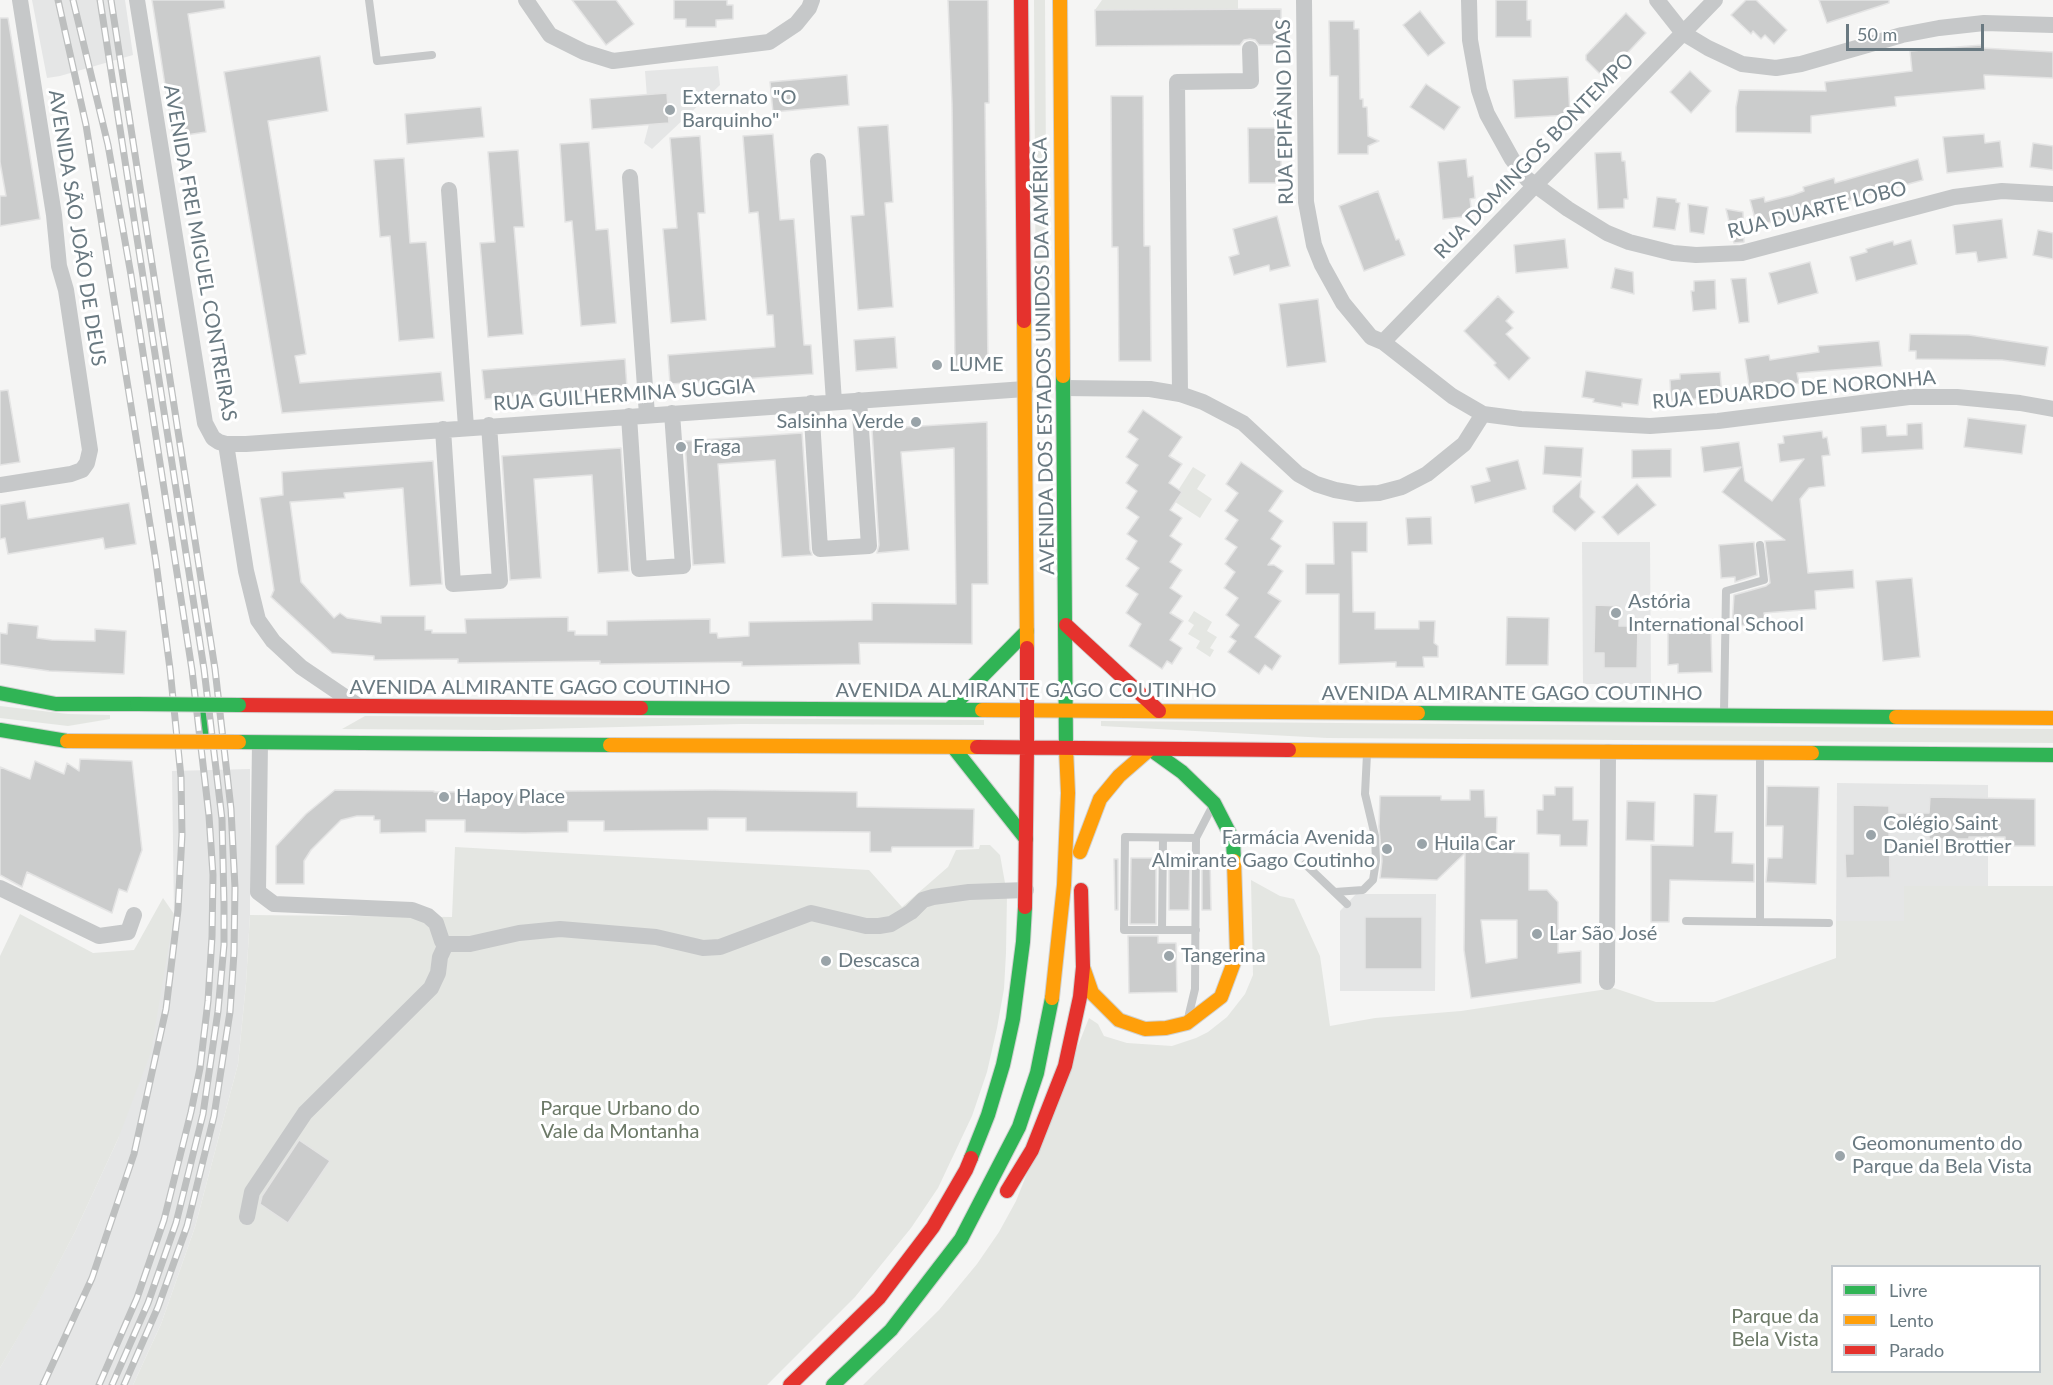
<!DOCTYPE html>
<meta charset="utf-8">
<style>
body{margin:0}
#map{position:relative;width:2053px;height:1385px;overflow:hidden;background:#f5f5f4;font-family:Lato,sans-serif}
canvas{display:block}
.legend{position:absolute;left:1831px;top:1265px;width:210px;height:108px;box-sizing:border-box;background:#fff;border:2px solid #c3c9cd;margin:0;padding:8px 10px;list-style:none;font-size:18px;color:#697981}
.legend li{display:flex;align-items:center;gap:12px;height:30px}
.legend b{width:30px;border:2px solid #c3c9cd}
.scale{position:absolute;left:1846px;top:24px;width:138px;height:27px;box-sizing:border-box;border:3px solid #697981;border-top:0;padding-left:8px;font-size:18px;line-height:21px;white-space:nowrap;color:#697981;-webkit-text-stroke:4px #fff;paint-order:stroke}
</style>
<div id="map">
<canvas width="2053" height="1385"></canvas>
<ul class="legend">
<li><b style="height:8px;background:#30b455"></b>Livre</li>
<li><b style="height:8px;background:#ff9f0a"></b>Lento</li>
<li><b style="height:8px;background:#e5322d"></b>Parado</li>
</ul>
<div class="scale">50 m</div>
</div>
<script>
const g = document.querySelector('canvas').getContext('2d');
g.lineJoin = 'round';
function paint(path, color) { g.fillStyle = color; g.fill(path, 'evenodd'); }
const poly = rows => new Path2D(rows.map(r => 'M' + r).join(''));
function stroke(path, color, width, dash) { g.strokeStyle = color; g.lineWidth = width; g.lineCap = dash ? 'butt' : 'round'; g.setLineDash(dash || []); g.stroke(path); }
function write(font, color, halo, rows, align = 'center') {
  g.font = font + ' Lato,sans-serif'; g.lineWidth = 6; g.setLineDash([]); g.textBaseline = 'middle'; g.strokeStyle = halo; g.fillStyle = color; for (const [text, x, y, turn = 0] of rows) {
    g.save(); g.translate(x, y); g.rotate((+turn || 0) * Math.PI / 180); g.textAlign = isNaN(turn) ? turn : align; if (halo) g.strokeText(text, 0, 0); g.fillText(text, 0, 0); g.restore();
  }
}
paint(poly([
 [32,0,125,0,133,55,60,76,47,78],
 [718,66,720,85,652,149,644,143,649,124,645,71],
 [1582,542,1650,542,1651,684,1583,684],
 [250,769,250,915,246,984,238,1064,195,1227,161,1324,133,1385,0,1385,0,1368,37,1304,75,1232,118,1139,174,914,172,771],
 [1837,783,1988,785,1988,886,1905,886,1904,921,1836,921],
 [1356,894,1436,894,1435,991,1340,991,1340,911]
]), '#e5e6e6');
paint(poly([
 [1034,0,1045,0,1047,342,1036,342],
 [1102,0,1238,0,1238,9,1095,10],
 [1193,467,1206,475,1197,489,1212,499,1200,518,1172,500],
 [1194,611,1212,622,1207,631,1217,637,1210,648,1214,650,1210,657,1196,648,1200,641,1188,634,1194,625,1188,621],
 [0,706,68,714,110,715,110,719,68,726,0,718],
 [365,716,984,720,984,725,741,724,498,730,342,729],
 [1101,721,2053,729,2053,743,1327,738,1101,726],
 [980,845,990,845,1000,855,1007,894,1006,953,1004,989,997,1028,987,1072,972,1116,938,1188,911,1228,855,1297,767,1385,133,1385,161,1324,195,1227,238,1064,246,984,250,915,452,917,455,847,869,870,902,907,948,867,956,850,979,849],
 [1251,880,1280,896,1294,899,1320,956,1330,1026,1375,1018,1461,1011,1614,988,1656,1002,1714,1002,1836,958,1836,921,1904,921,1904,886,2053,886,2053,1385,863,1385,939,1310,977,1264,999,1232,1016,1201,1089,1018,1098,1024,1104,1036,1127,1043,1172,1046,1196,1038,1208,1032,1227,1017,1245,994,1253,975],
 [1832,1266,2040,1266,2040,1372,1832,1372],
 [163,898,174,914,151,1052,118,1139,75,1232,37,1305,0,1368,0,956,20,914,93,953,134,950]
]), '#e4e6e2');
const building = poly([
 [152,0,224,0,225,8,188,14,206,132,173,137,152,0],
 [572,0,616,0,634,24,606,45,572,0],
 [674,0,727,0,727,5,733,5,733,19,716,20,716,27,686,27,686,19,674,19,674,0],
 [948,0,988,0,989,103,985,103,988,366,955,366,952,104,948,0],
 [1496,0,1527,0,1527,20,1531,20,1531,37,1496,37,1496,0],
 [1746,0,1756,0,1787,30,1774,44,1765,35,1761,39,1753,31,1751,34,1731,15,1746,0],
 [1819,0,1889,0,1889,3,1827,23,1819,0],
 [1281,9,1281,45,1259,45,1255,40,1250,39,1244,40,1240,45,1096,46,1095,10,1281,9],
 [1420,11,1445,43,1428,56,1403,25,1420,11],
 [1626,13,1646,33,1604,78,1586,60,1586,55,1626,13],
 [0,18,8,18,40,219,0,226,0,196,6,196,0,162,0,18],
 [1329,21,1354,21,1354,29,1359,29,1360,99,1363,99,1363,107,1367,107,1368,136,1379,141,1368,146,1368,154,1338,154,1338,76,1330,76,1329,21],
 [1981,45,1982,48,2053,52,2053,78,1984,75,1985,89,1895,97,1896,106,1811,116,1811,133,1736,132,1736,107,1739,90,1826,91,1825,82,1912,71,1910,51,1981,45],
 [320,56,328,111,268,121,306,354,295,356,300,383,441,372,444,401,282,413,224,72,320,56],
 [1690,71,1711,91,1691,113,1670,92,1690,71],
 [847,75,849,105,773,112,770,82,847,75],
 [1568,77,1570,115,1515,118,1513,80,1568,77],
 [1426,84,1460,107,1444,130,1410,107,1426,84],
 [667,93,669,123,592,129,590,99,667,93],
 [1111,96,1143,96,1144,246,1150,246,1151,361,1119,361,1118,247,1112,247,1111,96],
 [481,107,484,137,407,144,405,114,481,107],
 [888,125,893,202,885,203,893,307,858,310,851,216,864,215,858,127,888,125],
 [1248,128,1281,128,1281,183,1249,183,1248,128],
 [773,134,780,220,794,219,804,345,811,345,813,374,670,384,668,355,775,347,773,315,767,315,758,212,749,213,743,136,773,134],
 [1984,134,1985,143,2000,141,2003,167,1947,173,1943,137,1984,134],
 [700,136,705,213,698,213,706,320,671,323,663,229,677,228,670,138,700,136],
 [589,142,596,230,608,229,616,323,581,326,572,221,565,222,560,144,589,142],
 [2033,143,2053,146,2053,170,2030,167,2033,143],
 [518,150,524,227,514,227,523,334,488,337,480,243,495,242,488,152,518,150],
 [1621,152,1622,161,1625,161,1628,199,1624,199,1624,208,1598,209,1595,153,1621,152],
 [404,158,410,243,426,242,434,338,399,341,390,236,380,237,374,160,404,158],
 [1466,159,1468,177,1473,176,1475,198,1470,199,1472,216,1443,219,1438,162,1466,159],
 [1918,159,1923,180,1757,226,1750,200,1764,197,1765,202,1793,195,1804,191,1803,187,1834,178,1835,183,1918,159],
 [1378,191,1396,240,1399,239,1405,255,1364,271,1339,206,1378,191],
 [1657,197,1676,199,1676,202,1680,203,1675,230,1653,227,1657,197],
 [1688,204,1708,207,1704,234,1690,232,1688,204],
 [1726,209,1743,212,1744,242,1734,243,1726,209],
 [1277,216,1290,266,1270,271,1269,265,1234,275,1229,257,1239,254,1233,229,1277,216],
 [2002,219,2007,258,1978,262,1976,252,1956,254,1953,225,2002,219],
 [2038,230,2053,233,2053,259,2033,255,2038,230],
 [1565,239,1568,268,1516,273,1514,245,1565,239],
 [1911,240,1917,264,1856,281,1850,257,1867,252,1866,249,1879,245,1893,241,1894,245,1911,240],
 [1810,262,1818,293,1778,304,1769,273,1810,262],
 [1615,268,1633,272,1634,294,1611,288,1615,268],
 [1746,278,1749,322,1739,323,1731,279,1746,278],
 [1715,280,1716,309,1693,311,1691,291,1694,291,1694,281,1715,280],
 [1498,296,1514,312,1506,321,1513,328,1506,334,1530,358,1509,380,1494,365,1496,363,1464,331,1498,296],
 [1318,299,1326,362,1287,367,1279,304,1318,299],
 [1910,334,1969,335,2048,347,2045,366,2002,360,1916,359,1916,351,1909,351,1910,334],
 [895,337,897,368,856,371,854,340,895,337],
 [1879,341,1882,366,1797,373,1799,383,1750,392,1745,359,1769,355,1770,360,1819,352,1818,346,1879,341],
 [625,359,627,388,485,399,482,370,625,359],
 [1586,371,1642,379,1638,405,1622,403,1622,407,1593,402,1594,399,1582,397,1586,371],
 [1720,372,1722,397,1671,401,1670,380,1680,379,1680,374,1720,372],
 [8,390,20,462,0,465,0,391,8,390],
 [1143,410,1182,437,1169,456,1182,464,1169,483,1182,492,1170,510,1182,518,1170,536,1182,544,1170,562,1182,570,1170,588,1182,596,1170,613,1183,621,1170,640,1182,648,1172,664,1167,661,1162,669,1129,646,1141,624,1126,613,1138,594,1126,586,1139,568,1126,559,1137,541,1127,534,1139,517,1126,508,1137,491,1126,483,1138,465,1126,457,1138,439,1128,432,1143,410],
 [1968,418,2026,425,2022,454,1964,447,1968,418],
 [987,422,988,584,972,584,972,644,859,643,860,664,742,666,742,662,600,664,600,661,458,663,458,659,374,660,374,656,332,653,271,597,274,590,260,498,283,495,282,472,433,461,442,584,410,586,403,488,344,493,345,498,290,502,301,582,334,618,340,613,347,618,381,623,381,616,425,616,425,630,432,630,432,633,466,633,465,619,568,617,568,631,575,631,575,635,607,635,607,621,710,619,710,633,717,633,718,638,749,636,749,622,872,620,872,603,956,604,954,448,901,452,909,550,877,553,879,545,872,429,987,422],
 [1922,423,1923,449,1862,453,1861,427,1886,425,1887,436,1907,435,1907,424,1922,423],
 [1822,431,1823,438,1827,437,1830,455,1822,456,1825,486,1809,488,1800,499,1808,573,1853,570,1854,588,1815,591,1816,609,1764,613,1766,622,1732,627,1734,595,1766,586,1770,583,1765,541,1785,540,1722,492,1741,467,1704,472,1701,447,1739,442,1745,481,1772,501,1804,459,1780,462,1778,444,1784,443,1783,436,1822,431],
 [802,433,810,550,812,555,782,557,775,460,718,464,725,563,693,565,685,441,802,433],
 [1545,446,1583,448,1581,477,1543,474,1545,446],
 [621,448,629,571,598,573,592,475,534,479,541,578,510,580,502,456,621,448],
 [1671,449,1671,477,1632,478,1632,450,1671,449],
 [1518,460,1526,489,1475,503,1471,486,1490,481,1486,468,1518,460],
 [1241,462,1283,491,1269,511,1283,521,1271,539,1281,546,1268,565,1274,565,1283,571,1268,593,1281,601,1255,637,1281,656,1272,670,1265,665,1259,674,1228,652,1236,641,1230,637,1239,625,1226,615,1238,598,1224,588,1235,572,1225,564,1237,547,1225,539,1238,520,1225,511,1238,493,1226,484,1241,462],
 [1581,481,1580,497,1595,512,1575,531,1553,512,1553,506,1581,481],
 [1637,484,1656,505,1618,535,1602,517,1637,484],
 [25,501,28,519,129,503,136,544,105,549,103,538,8,554,5,538,0,539,0,505,25,501],
 [1431,517,1432,544,1408,545,1406,518,1431,517],
 [1333,522,1367,522,1367,552,1352,552,1353,612,1375,612,1375,629,1419,629,1419,621,1435,621,1434,643,1438,646,1438,657,1423,657,1424,667,1396,667,1396,662,1339,664,1339,594,1306,594,1306,564,1334,564,1333,522],
 [1754,542,1757,575,1735,582,1735,577,1721,578,1719,545,1754,542],
 [1912,578,1920,657,1883,661,1876,581,1912,578],
 [1595,605,1620,606,1619,626,1638,626,1637,668,1604,668,1604,653,1594,653,1595,605],
 [1507,617,1549,618,1548,665,1506,665,1507,617],
 [8,623,38,626,37,638,52,640,95,641,95,629,126,631,124,674,49,671,0,664,0,633,7,634,8,623],
 [1711,632,1712,672,1678,673,1678,664,1668,665,1668,633,1711,632],
 [80,759,132,761,142,850,127,892,119,889,112,913,27,872,22,887,0,875,0,767,30,779,35,761,64,774,67,763,79,771,80,759],
 [1767,786,1819,787,1816,884,1766,882,1768,858,1782,858,1783,826,1766,826,1767,786],
 [1555,787,1573,787,1573,820,1588,820,1587,846,1560,846,1560,835,1537,834,1537,810,1543,810,1543,795,1555,795,1555,787],
 [335,790,434,791,434,792,715,790,857,792,857,807,974,809,973,847,892,847,891,852,870,852,870,832,746,831,746,818,708,818,708,830,604,831,604,821,568,821,568,832,524,833,465,832,465,820,426,820,426,832,380,833,380,820,374,820,374,816,357,816,341,820,311,850,304,861,304,884,276,884,276,846,306,814,335,790],
 [1470,790,1484,790,1485,817,1497,817,1496,852,1529,853,1529,890,1547,890,1558,902,1558,953,1581,951,1581,983,1471,998,1464,950,1465,853,1437,880,1380,878,1382,861,1379,827,1380,796,1441,796,1441,800,1470,800,1470,790],
 [1481,920,1517,920,1517,958,1486,963,1481,920],
 [1694,794,1717,795,1715,832,1733,832,1732,863,1754,864,1754,882,1670,880,1669,922,1651,922,1651,845,1693,846,1694,794],
 [1930,797,2035,799,2035,846,2005,846,2005,837,1969,837,1969,839,1929,839,1929,829,1889,829,1890,877,1846,878,1845,854,1853,854,1853,805,1889,806,1889,813,1929,813,1930,797],
 [1627,801,1655,802,1654,841,1626,840,1627,801],
 [1210,857,1211,910,1202,910,1202,858,1210,857],
 [1131,858,1156,858,1156,924,1130,924,1131,858],
 [1169,858,1190,858,1189,910,1169,910,1169,858],
 [1114,859,1118,859,1118,910,1115,910,1114,859],
 [1365,917,1422,917,1422,969,1365,969,1365,917],
 [1128,936,1158,936,1158,943,1176,943,1177,992,1129,993,1128,936],
 [299,1140,330,1161,288,1223,260,1204,262,1196,299,1140]
]);
paint(building, '#cbcccc');
stroke(building, '#e4e4e4', 1.5);
const fast = poly([
 [1063,376,1066,748],
 [0,693,56,704,137,704],
 [204,705,207,742],
 [641,708,982,710],
 [949,710,1027,631],
 [1418,713,1896,717],
 [0,730,67,741],
 [239,742,610,745],
 [953,747,1026,839],
 [1150,749,1182,772,1214,803,1233,840,1234,861],
 [1812,753,2053,755],
 [971,1158,988,1115,1003,1065,1013,1019,1023,942,1025,907],
 [833,1385,891,1330,961,1239,1019,1127,1037,1073,1052,998]
]);
const slow = poly([
 [1060,0,1063,376],
 [1024,321,1027,648],
 [982,710,1418,713],
 [1896,717,2053,718],
 [610,745,977,747],
 [1289,750,1812,753],
 [1080,852,1100,799,1119,776,1150,749],
 [1083,967,1092,993,1119,1020,1145,1029,1166,1028,1187,1023,1221,997,1237,954,1234,861],
 [1052,998,1064,885,1068,793,1066,748]
]);
const jam = poly([
 [1021,0,1024,321],
 [1066,625,1159,711],
 [1027,648,1027,748],
 [239,705,641,708],
 [977,747,1289,750],
 [1025,907,1027,748],
 [1007,1191,1032,1150,1065,1066,1080,997,1083,967,1081,890],
 [790,1385,879,1298,933,1227,966,1170,971,1158]
]);
stroke(fast, '#d0d1d1', 16);
stroke(slow, '#d0d1d1', 16);
stroke(jam, '#d0d1d1', 16);
stroke(poly([
 [369,0,377,61,432,55],
 [1724,712,1726,591,1764,580,1760,545],
 [1760,756,1760,922,1829,923],
 [1163,838,1162,930,1196,930],
 [1305,864,1347,904],
 [1335,892,1363,890,1373,880,1376,861,1375,836,1365,794,1367,754],
 [1686,921,1760,922],
 [1162,930,1124,930,1125,837,1196,838],
 [1189,1014,1195,989,1196,838,1211,809]
]), '#c6c8c9', 8);
stroke(poly([
 [137,0,205,423,213,438,219,442,226,444,246,444,1025,389],
 [526,0,550,35,584,52,613,61,769,42,796,24,809,8,812,0],
 [1304,0,1306,202,1314,245,1322,265,1343,303,1371,337,1383,342,1452,396,1483,414,1521,419,1650,426,1718,421,1909,397,1957,397,2020,403,2053,409],
 [1469,0,1470,40,1479,90,1487,114,1512,159,1527,179,1568,209,1607,233,1629,242,1673,253,1696,255,1742,253,1954,197,2002,191,2053,194],
 [1657,0,1683,33,1708,48,1742,64,1776,68,1801,64,1902,35,1939,28,1984,23,2053,25],
 [818,161,834,402],
 [630,177,647,415],
 [449,190,466,427],
 [1383,342,1715,0],
 [1063,388,1150,389,1180,394,1203,402,1243,423,1298,474,1316,484,1335,490,1358,494,1379,493,1402,487,1427,474,1464,444,1483,414],
 [1180,394,1177,82,1251,81,1250,49],
 [811,403,820,549,869,546,859,400],
 [629,416,639,569,683,566,672,413],
 [443,429,453,584,500,581,489,425],
 [226,444,246,571,258,620,273,641,301,667,357,705],
 [0,485,71,474,82,470,87,463,90,450,66,290,59,266,54,215,20,0],
 [260,743,258,892,274,904,412,910,428,916,436,923,442,941,446,944],
 [0,888,99,936,128,932,134,915],
 [446,944,470,944,519,933,560,929,656,937,703,948,720,947,811,913,866,926,879,926,891,924,911,912,923,900,933,897,969,892,1026,890],
 [1607,982,1608,752],
 [247,1217,252,1192,305,1113,431,988,438,973,440,957,446,944]
]), '#c6c8c9', 16);
stroke(fast, '#30b455', 14);
stroke(slow, '#ff9f0a', 14);
stroke(jam, '#e5322d', 14);
const rail = poly([
 [73,0,108,145,131,275,192,670,209,816,213,875,212,937,208,1001,200,1068,191,1112,164,1220,137,1298,99,1385],
 [100,0,204,669,222,819,224,904,224,945,218,1011,203,1114,176,1223,148,1303,112,1385],
 [111,0,215,669,231,809,235,888,234,953,230,1012,214,1116,187,1226,158,1307,124,1385],
 [43,1385,92,1278,134,1154,166,1009,178,910,182,835,181,777,170,669,156,562,86,125,58,0]
]);
stroke(rail, '#bdbfbf', 7);
stroke(rail, '#fff', 4.5, [14]);
const fastBridge = poly([
 [137,704,239,705]
]);
const slowBridge = poly([
 [67,741,239,742]
]);
stroke(fastBridge, '#d0d1d1', 16, []);
stroke(slowBridge, '#d0d1d1', 16, []);
stroke(fastBridge, '#30b455', 14);
stroke(slowBridge, '#ff9f0a', 14);
for (const [x, y, r, color] of [
 [670,110,6,"#9aa4a9"],
 [937,365,6,"#9aa4a9"],
 [916,422,6,"#9aa4a9"],
 [681,447,6,"#9aa4a9"],
 [1616,613,6,"#9aa4a9"],
 [444,797,6,"#9aa4a9"],
 [1871,835,6,"#9aa4a9"],
 [1422,844,6,"#9aa4a9"],
 [1387,849,6,"#9aa4a9"],
 [1537,934,6,"#9aa4a9"],
 [1169,956,6,"#9aa4a9"],
 [826,961,6,"#9aa4a9"],
 [1840,1156,6,"#9aa4a9"]
]) { const dot = new Path2D(); dot.arc(x, y, r, 0, 2 * Math.PI); g.fillStyle = color; g.fill(dot); stroke(dot, '#fff', 2); }
write('20px', '#697981', '#fff', [
 ["Externato \"O",682,98],
 ["Barquinho\"",682,121],
 ["LUME",949,365],
 ["Salsinha Verde",904,422,"right"],
 ["Fraga",693,447],
 ["Astória",1628,602],
 ["International School",1628,625],
 ["Hapoy Place",456,797],
 ["Colégio Saint",1883,824],
 ["Daniel Brottier",1883,847],
 ["Farmácia Avenida",1375,838,"right"],
 ["Almirante Gago Coutinho",1375,861,"right"],
 ["Huila Car",1434,844],
 ["Lar São José",1549,934],
 ["Tangerina",1181,956],
 ["Descasca",838,961],
 ["Geomonumento do",1852,1144],
 ["Parque da Bela Vista",1852,1167]
], 'left');
write('20px', '#697981', '#fff', [
 ["RUA EPIFÂNIO DIAS",1285,112,-91],
 ["RUA DOMINGOS BONTEMPO",1534,156,-46],
 ["RUA DUARTE LOBO",1817,210,-14],
 ["AVENIDA SÃO JOÃO DE DEUS",77,228,81],
 ["AVENIDA FREI MIGUEL CONTREIRAS",200,253,80],
 ["AVENIDA DOS ESTADOS UNIDOS DA AMÉRICA",1044,356,-91],
 ["RUA EDUARDO DE NORONHA",1794,390,-5],
 ["RUA GUILHERMINA SUGGIA",624,395,-4],
 ["AVENIDA ALMIRANTE GAGO COUTINHO",540,688],
 ["AVENIDA ALMIRANTE GAGO COUTINHO",1026,691],
 ["AVENIDA ALMIRANTE GAGO COUTINHO",1512,694]
]);
write('20px', '#6c7967', '#fff', [
 ["Parque Urbano do",620,1109],
 ["Vale da Montanha",620,1132],
 ["Parque da",1775,1317],
 ["Bela Vista",1775,1340]
]);
</script>
